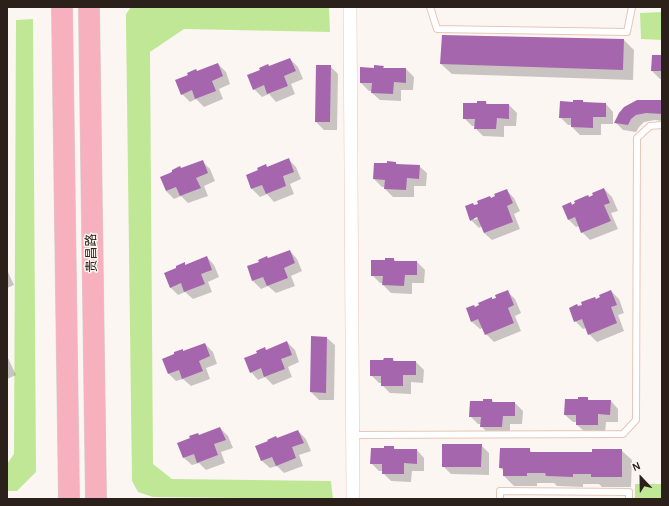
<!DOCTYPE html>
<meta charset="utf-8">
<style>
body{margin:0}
#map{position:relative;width:669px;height:506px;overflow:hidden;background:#fcf6f3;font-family:Karla,sans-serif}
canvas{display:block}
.frame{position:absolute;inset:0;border:8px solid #2c201a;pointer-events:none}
.north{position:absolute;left:621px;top:458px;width:40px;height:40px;-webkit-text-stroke:3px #fcf6f3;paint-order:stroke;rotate:338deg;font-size:11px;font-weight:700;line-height:16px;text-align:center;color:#2c201a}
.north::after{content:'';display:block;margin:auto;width:14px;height:18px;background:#2c201a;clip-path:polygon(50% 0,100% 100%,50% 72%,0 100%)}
</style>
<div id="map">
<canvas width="669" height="506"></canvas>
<div class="frame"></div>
<div class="north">N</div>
</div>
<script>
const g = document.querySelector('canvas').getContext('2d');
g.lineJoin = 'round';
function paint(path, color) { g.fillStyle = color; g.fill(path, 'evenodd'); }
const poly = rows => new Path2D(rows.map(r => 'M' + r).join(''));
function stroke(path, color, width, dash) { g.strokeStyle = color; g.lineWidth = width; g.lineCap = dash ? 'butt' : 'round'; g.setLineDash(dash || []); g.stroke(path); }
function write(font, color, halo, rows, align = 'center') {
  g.font = font + ' Karla,"Noto Sans SC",sans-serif'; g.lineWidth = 3; g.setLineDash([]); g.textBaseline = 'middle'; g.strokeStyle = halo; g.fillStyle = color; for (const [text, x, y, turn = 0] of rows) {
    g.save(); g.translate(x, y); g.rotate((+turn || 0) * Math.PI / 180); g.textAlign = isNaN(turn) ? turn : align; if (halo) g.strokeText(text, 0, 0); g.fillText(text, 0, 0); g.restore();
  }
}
paint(poly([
 [131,7,329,7,330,32,184,29,150,52,153,464,172,479,331,481,333,499,153,497,138,492,132,481,126,24,126,14],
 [662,12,662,40,641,39,640,13],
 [33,19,36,472,17,491,7,491,7,464,14,454,16,20],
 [635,484,662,484,662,499,635,499]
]), '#c0e796');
paint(poly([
 [624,40,634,50,633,80,452,74,441,64],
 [662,56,662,79,660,79,652,71],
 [290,59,298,67,303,79,291,84,295,94,276,102,269,94,262,97,254,89,269,67],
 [218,64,226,72,230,84,219,89,223,99,204,107,196,99,190,102,182,94,197,72],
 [330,66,338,74,337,130,324,130,316,122],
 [383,67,385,69,406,69,414,77,413,90,401,90,401,101,380,100,372,93,372,91,369,91,361,83,375,69],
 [583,101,585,103,606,104,613,112,613,124,601,124,601,135,580,135,572,127,572,125,568,125,560,117],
 [662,101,662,121,655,120,644,122,639,127,636,132,623,130,615,122],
 [486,102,488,105,509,105,517,113,516,126,504,126,504,137,483,136,475,128,475,126,472,126,464,118,478,104],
 [288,159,296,167,301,179,290,184,294,194,274,202,267,194,260,197,252,189,247,175,259,170,266,166,268,167],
 [202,161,210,169,215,181,204,186,208,196,188,203,181,196,174,199,166,191,173,172],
 [396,163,398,165,419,166,427,173,426,186,414,186,414,197,393,197,385,189,385,187,382,187,374,179],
 [604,189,612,197,618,211,611,213,618,229,590,240,582,232,580,226,576,227,568,219,571,204,572,205,590,198],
 [506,190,514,198,520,211,514,214,520,229,492,240,484,233,482,226,479,228,471,220,475,206,490,197,492,199],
 [482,215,482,216,474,220,474,218],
 [290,251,297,259,302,271,291,276,295,286,276,293,268,286,261,289,253,281,248,267],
 [207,257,214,265,219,277,208,282,212,292,193,299,185,292,178,295,170,287,178,268,184,264,186,265],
 [394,259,396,262,417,262,425,270,424,283,412,283,412,294,391,293,383,285,383,283,380,283,372,275],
 [7,270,14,285,7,288],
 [611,291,619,299,624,313,618,315,624,331,597,342,589,334,586,328,583,329,575,321,579,307,596,300],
 [508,292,515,299,521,313,515,316,521,331,494,342,486,334,483,328,480,329,472,322,474,306,476,308,493,300],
 [327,338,335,345,334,400,319,400,311,392],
 [287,342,295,350,299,362,288,367,292,377,273,385,265,377,258,380,251,372,258,354],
 [205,344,213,352,217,364,206,368,210,379,191,386,183,379,176,381,169,374,182,350,184,352],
 [7,356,16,375,7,379],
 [393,359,395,362,416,362,424,370,423,383,411,382,411,394,390,393,382,385,382,383,379,383,371,375,384,361],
 [587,398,590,401,611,401,618,409,618,422,606,422,605,433,585,432,577,425,577,422,573,422,565,415],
 [484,400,492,400,494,403,515,403,523,411,522,424,510,424,510,435,489,434,481,426,481,424,478,424,470,416],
 [220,428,228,436,233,448,221,452,225,463,206,470,199,463,192,465,184,458,200,436],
 [298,431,306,439,311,451,299,455,303,466,284,473,277,466,270,468,262,461,257,447],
 [481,445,489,453,489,475,451,474,443,466],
 [393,447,396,450,417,450,424,458,424,471,412,471,411,482,391,481,383,473,383,471,379,471,371,463],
 [529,449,532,453,593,453,621,450,632,460,631,487,602,487,599,484,583,484,583,487,557,486,554,483,537,483,537,486,514,486,504,476,504,471,500,468]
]), '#0003');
paint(poly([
 [442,35,624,39,623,70,440,64],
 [652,55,662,55,662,71,651,71],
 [290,58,296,71,284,76,288,86,267,94,264,85,253,90,247,75,260,70,259,68,268,64,269,66],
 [218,63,223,76,212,81,216,91,195,99,192,90,181,95,175,80,188,75,187,73,196,69,197,71],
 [316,65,331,65,330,122,315,122],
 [374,65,384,66,383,68,406,68,406,83,394,82,393,94,371,93,372,83,360,83,360,67,374,68],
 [573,100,583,100,583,102,606,103,606,117,593,117,593,128,571,127,571,118,559,118,560,101,573,102],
 [637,100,662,100,662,114,646,113,636,115,631,119,628,125,614,123,619,113,624,107],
 [477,101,486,101,486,104,509,104,509,119,497,118,496,129,474,129,475,119,463,119,463,103,477,103],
 [289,158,294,172,283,176,286,186,266,194,262,185,251,189,246,175,258,170,257,168,266,164,267,167],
 [203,160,208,173,196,178,201,188,180,196,176,187,166,191,160,177,172,172,172,170,180,166,181,168],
 [387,161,396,162,396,164,420,165,419,179,407,178,406,190,384,189,385,180,373,179,374,163,387,163],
 [604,188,610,203,604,205,611,221,581,233,575,217,568,220,562,206,571,202,572,205,575,203,574,201,588,195,589,197,593,195,592,193],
 [507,189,513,203,507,206,513,222,484,233,477,217,470,221,465,206,473,203,474,205,478,204,477,201,490,196,491,198,495,196,494,194],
 [290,250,295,263,284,268,288,278,267,286,263,277,252,281,247,266,259,262,258,260,267,256,268,258],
 [207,256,212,270,201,274,205,284,184,292,181,283,170,288,164,273,176,268,176,266,185,262,185,265],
 [385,258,394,258,394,261,417,261,417,275,405,275,404,286,382,285,383,276,371,276,371,260,385,260],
 [508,290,514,305,508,308,514,323,485,335,478,319,471,322,466,308,474,305,475,307,479,305,478,303,492,297,492,299,496,298,495,295],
 [611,290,617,305,611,307,617,323,588,335,582,319,574,322,569,308,577,304,578,306,582,305,581,302,595,297,596,299,600,297,599,295],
 [311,336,327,337,326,393,310,392],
 [287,341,292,355,281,359,285,369,264,377,261,368,250,373,244,358,257,353,256,351,265,347,266,350],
 [205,343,210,356,199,361,203,371,182,379,179,370,168,374,162,359,174,354,174,352,183,349,183,351],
 [384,358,393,358,393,361,416,361,416,375,403,375,403,386,381,386,381,376,370,376,370,360,383,360],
 [578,397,588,397,588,400,611,400,610,415,598,414,598,425,576,425,576,415,564,415,565,399,578,399],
 [483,399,492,399,492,402,515,402,515,416,503,416,502,427,480,427,481,417,469,417,470,401,483,401],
 [220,427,226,440,214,444,218,455,197,463,194,454,183,458,177,443,190,438,189,436,198,433,199,435],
 [298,430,304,443,292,447,296,458,276,466,272,457,261,461,255,446,268,441,267,440,276,436,277,438],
 [442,444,482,444,481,467,442,467],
 [384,446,394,446,394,449,417,449,417,464,404,463,404,474,382,474,382,464,370,464,371,448,384,448],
 [500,448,530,448,530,452,592,452,592,449,622,449,622,477,591,477,591,474,573,474,573,477,546,476,545,473,527,473,527,476,503,476,503,468,499,468]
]), '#a666ad');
const service = poly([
 [430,7,437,29,627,32,632,7],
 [353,435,623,434,636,420,637,138,650,126,662,125],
 [500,499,500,491,629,492,629,499]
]);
const minor = poly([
 [350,7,353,499]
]);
const primary = poly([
 [62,7,69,499],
 [89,7,96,499]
]);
stroke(service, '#e6c6b7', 8);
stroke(minor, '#e6c6b7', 14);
stroke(primary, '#d5d2d1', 22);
stroke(service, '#fff', 6);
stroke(minor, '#fff', 13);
stroke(primary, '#f7b0be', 21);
write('13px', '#2c201a', '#fcf6f3', [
 ["贵昌路",92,253,-91]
]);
</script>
